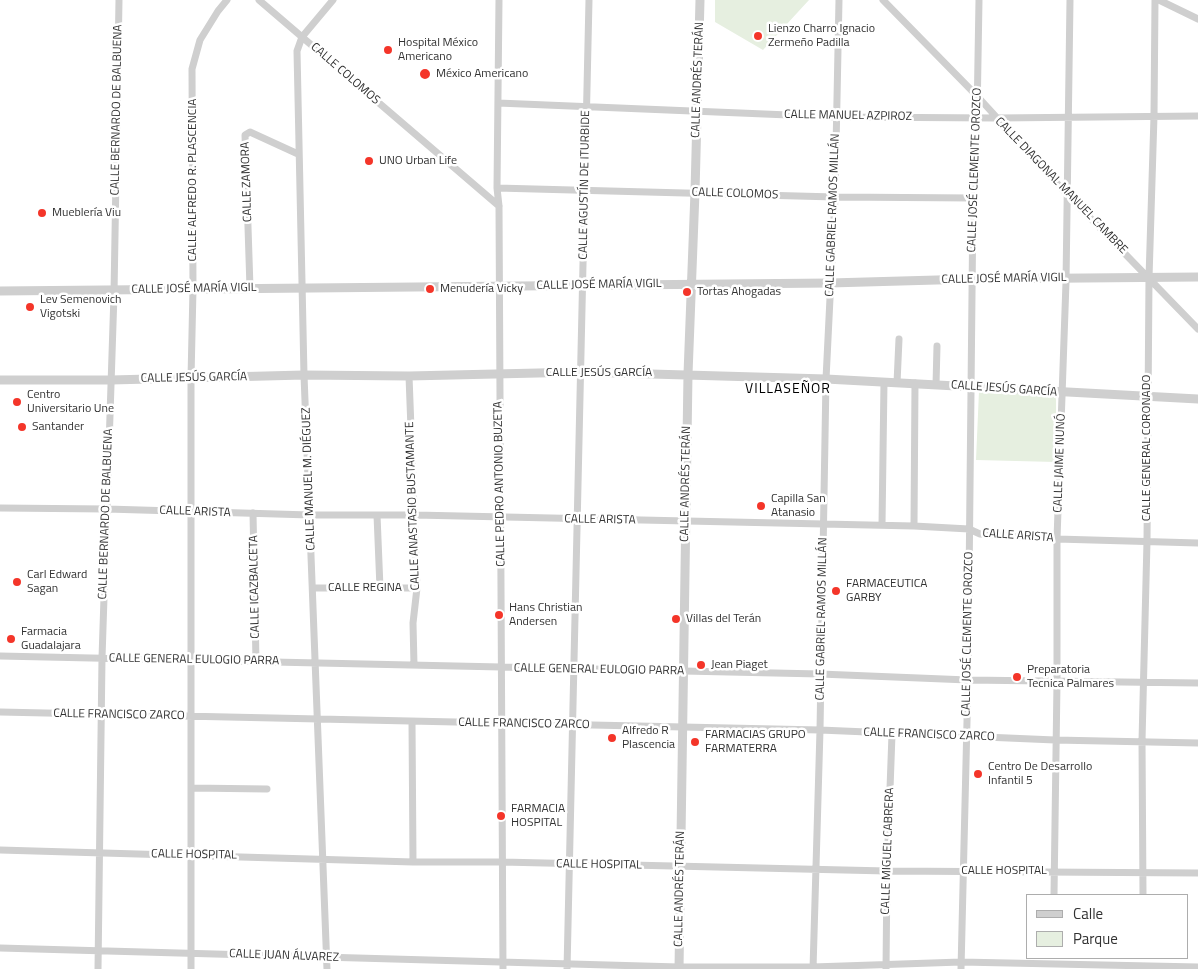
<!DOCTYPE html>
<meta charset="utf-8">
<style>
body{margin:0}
#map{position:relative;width:1198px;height:969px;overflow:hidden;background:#fff;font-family:"Titillium Web",sans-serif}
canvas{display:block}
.legend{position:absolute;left:1026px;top:894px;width:162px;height:65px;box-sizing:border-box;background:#fff;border:1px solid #adadad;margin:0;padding:6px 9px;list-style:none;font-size:15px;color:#323232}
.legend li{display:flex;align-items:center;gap:10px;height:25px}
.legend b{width:25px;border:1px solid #adadad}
</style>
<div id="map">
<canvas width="1198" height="969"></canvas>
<ul class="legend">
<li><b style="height:6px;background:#cfcfcf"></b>Calle</li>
<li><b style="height:14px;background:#e6efe0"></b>Parque</li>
</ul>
</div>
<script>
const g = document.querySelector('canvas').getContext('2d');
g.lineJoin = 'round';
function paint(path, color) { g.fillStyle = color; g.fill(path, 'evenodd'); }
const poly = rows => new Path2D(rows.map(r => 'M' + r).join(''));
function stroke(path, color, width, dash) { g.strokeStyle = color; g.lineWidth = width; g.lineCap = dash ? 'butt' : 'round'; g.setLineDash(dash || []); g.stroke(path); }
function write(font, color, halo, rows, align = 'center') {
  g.font = font + ' "Titillium Web",sans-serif'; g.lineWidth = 5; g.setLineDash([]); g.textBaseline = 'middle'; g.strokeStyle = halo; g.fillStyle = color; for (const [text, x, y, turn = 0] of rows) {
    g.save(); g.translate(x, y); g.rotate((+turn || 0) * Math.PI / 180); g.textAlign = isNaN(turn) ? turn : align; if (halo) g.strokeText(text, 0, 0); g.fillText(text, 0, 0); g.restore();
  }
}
paint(poly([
 [715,0,809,0,763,50,715,22],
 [979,391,1056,397,1056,462,976,460]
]), '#e6efe0');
stroke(poly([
 [259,0,499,206],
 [499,0,497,188,499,206,503,969],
 [883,0,978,97,1066,193,1198,329],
 [1159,0,1198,19],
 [498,103,837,117,997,118,1198,116],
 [497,188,835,197,973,198],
 [250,288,245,135,250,132,298,154],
 [409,376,417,588,413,623,414,665],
 [897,383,899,339],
 [936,385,937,346],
 [0,508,107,509,310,515,415,515,914,526,969,529,980,534,1057,539,1198,543],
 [253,513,256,662],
 [377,515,380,588],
 [882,525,884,382],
 [914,526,915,383],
 [313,588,417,588],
 [0,656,820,674,968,680,1198,683],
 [0,712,820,730,1055,740,1198,743],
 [412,722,413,862],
 [191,788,267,789],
 [0,850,413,862,502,862,887,871,1198,873],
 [1054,895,1057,682,1057,539,1066,282,1070,0],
 [1143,895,1142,741,1147,541,1149,278,1154,116,1155,0],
 [0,948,679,967,813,967,961,962,1198,967],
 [98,969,102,658,114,294,119,0],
 [191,969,191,378,193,289,192,69,200,40,218,11,227,0],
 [327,969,304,375,297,51,302,37,333,0],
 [567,969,589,0],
 [813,969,820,730,826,379,835,197,839,0],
 [886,969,887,871,892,734],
 [961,969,968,680,973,198,977,118,979,0]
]), '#cfcfcf', 7);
stroke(poly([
 [0,291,830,283,972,279,1198,277],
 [0,380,111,380,304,375,409,376,581,372,826,379,1198,399],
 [679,969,688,374,695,192,700,0]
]), '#cfcfcf', 9);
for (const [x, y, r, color] of [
 [758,36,5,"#f43529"],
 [388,50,5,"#f43529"],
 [425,74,6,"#f43529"],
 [369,161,5,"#f43529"],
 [42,213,5,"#f43529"],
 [430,289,5,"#f43529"],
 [687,292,5,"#f43529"],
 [30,307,5,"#f43529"],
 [17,402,5,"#f43529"],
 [22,427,5,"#f43529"],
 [761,506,5,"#f43529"],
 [17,582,5,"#f43529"],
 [836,591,5,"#f43529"],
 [499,615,5,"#f43529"],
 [676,619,5,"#f43529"],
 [11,639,5,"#f43529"],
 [701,665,5,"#f43529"],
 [1017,677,5,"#f43529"],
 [612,738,5,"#f43529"],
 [695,742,5,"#f43529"],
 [978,774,5,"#f43529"],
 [501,816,5,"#f43529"]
]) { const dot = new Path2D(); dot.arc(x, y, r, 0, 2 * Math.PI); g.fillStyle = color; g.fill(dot); stroke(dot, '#fff', 2); }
write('12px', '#323232', '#fff', [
 ["Lienzo Charro Ignacio",768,29],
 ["Zermeño Padilla",768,43],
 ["Hospital México",398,43],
 ["Americano",398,57],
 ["México Americano",436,74],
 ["UNO Urban Life",379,161],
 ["Mueblería Viu",52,213],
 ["Menudería Vicky",440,289],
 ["Tortas Ahogadas",697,292],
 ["Lev Semenovich",40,300],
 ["Vigotski",40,314],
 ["Centro",27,395],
 ["Universitario Une",27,409],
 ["Santander",32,427],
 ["Capilla San",771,499],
 ["Atanasio",771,513],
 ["Carl Edward",27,575],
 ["Sagan",27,589],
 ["FARMACEUTICA",846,584],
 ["GARBY",846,598],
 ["Hans Christian",509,608],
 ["Andersen",509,622],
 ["Villas del Terán",686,619],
 ["Farmacia",21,632],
 ["Guadalajara",21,646],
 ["Jean Piaget",711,665],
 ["Preparatoria",1027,670],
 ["Tecnica Palmares",1027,684],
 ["Alfredo R",622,731],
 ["Plascencia",622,745],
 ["FARMACIAS GRUPO",705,735],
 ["FARMATERRA",705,749],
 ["Centro De Desarrollo",988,767],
 ["Infantil 5",988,781],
 ["FARMACIA",511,809],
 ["HOSPITAL",511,823]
], 'left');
write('12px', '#323232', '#fff', [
 ["CALLE COLOMOS",345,74,41],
 ["CALLE ANDRÉS TERÁN",698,80,-88],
 ["CALLE BERNARDO DE BALBUENA",117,110,-89],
 ["CALLE MANUEL AZPIROZ",848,116,1],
 ["CALLE JOSÉ CLEMENTE OROZCO",975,170,-88],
 ["CALLE ALFREDO R. PLASCENCIA",193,180,-90],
 ["CALLE ZAMORA",247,182,-92],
 ["CALLE AGUSTÍN DE ITURBIDE",585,185,-89],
 ["CALLE DIAGONAL MANUEL CAMBRE",1061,186,46],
 ["CALLE COLOMOS",735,194,2],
 ["CALLE GABRIEL RAMOS MILLÁN",833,215,-88],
 ["CALLE JOSÉ MARÍA VIGIL",1004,279,-1],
 ["CALLE JOSÉ MARÍA VIGIL",599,285,-1],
 ["CALLE JOSÉ MARÍA VIGIL",194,289,-1],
 ["CALLE JESÚS GARCÍA",599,373],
 ["CALLE JESÚS GARCÍA",194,378,-1],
 ["CALLE JESÚS GARCÍA",1004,389,4],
 ["CALLE GENERAL CORONADO",1147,448,-90],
 ["CALLE JAIME NUNÓ",1060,463,-88],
 ["CALLE MANUEL M. DIÉGUEZ",309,479,-92],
 ["CALLE PEDRO ANTONIO BUZETA",500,484,-91],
 ["CALLE ANDRÉS TERÁN",686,484,-89],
 ["CALLE ANASTASIO BUSTAMANTE",413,506,-92],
 ["CALLE ARISTA",195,512,2],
 ["CALLE BERNARDO DE BALBUENA",106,514,-88],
 ["CALLE ARISTA",600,520,1],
 ["CALLE ARISTA",1018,536,4],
 ["CALLE ICAZBALCETA",255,587,-91],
 ["CALLE REGINA",365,588],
 ["CALLE GABRIEL RAMOS MILLÁN",822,619,-89],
 ["CALLE JOSÉ CLEMENTE OROZCO",968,634,-89],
 ["CALLE GENERAL EULOGIO PARRA",194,660,1],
 ["CALLE GENERAL EULOGIO PARRA",599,670,1],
 ["CALLE FRANCISCO ZARCO",119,715,1],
 ["CALLE FRANCISCO ZARCO",524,724,1],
 ["CALLE FRANCISCO ZARCO",929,735,2],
 ["CALLE MIGUEL CABRERA",888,851,-88],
 ["CALLE HOSPITAL",194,855,1],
 ["CALLE HOSPITAL",599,865,1],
 ["CALLE HOSPITAL",1004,871],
 ["CALLE ANDRÉS TERÁN",680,889,-89],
 ["CALLE JUAN ÁLVAREZ",284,956,2]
]);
g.letterSpacing = '1px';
write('14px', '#000', '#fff', [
 ["VILLASEÑOR",788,390]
]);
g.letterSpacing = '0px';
</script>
